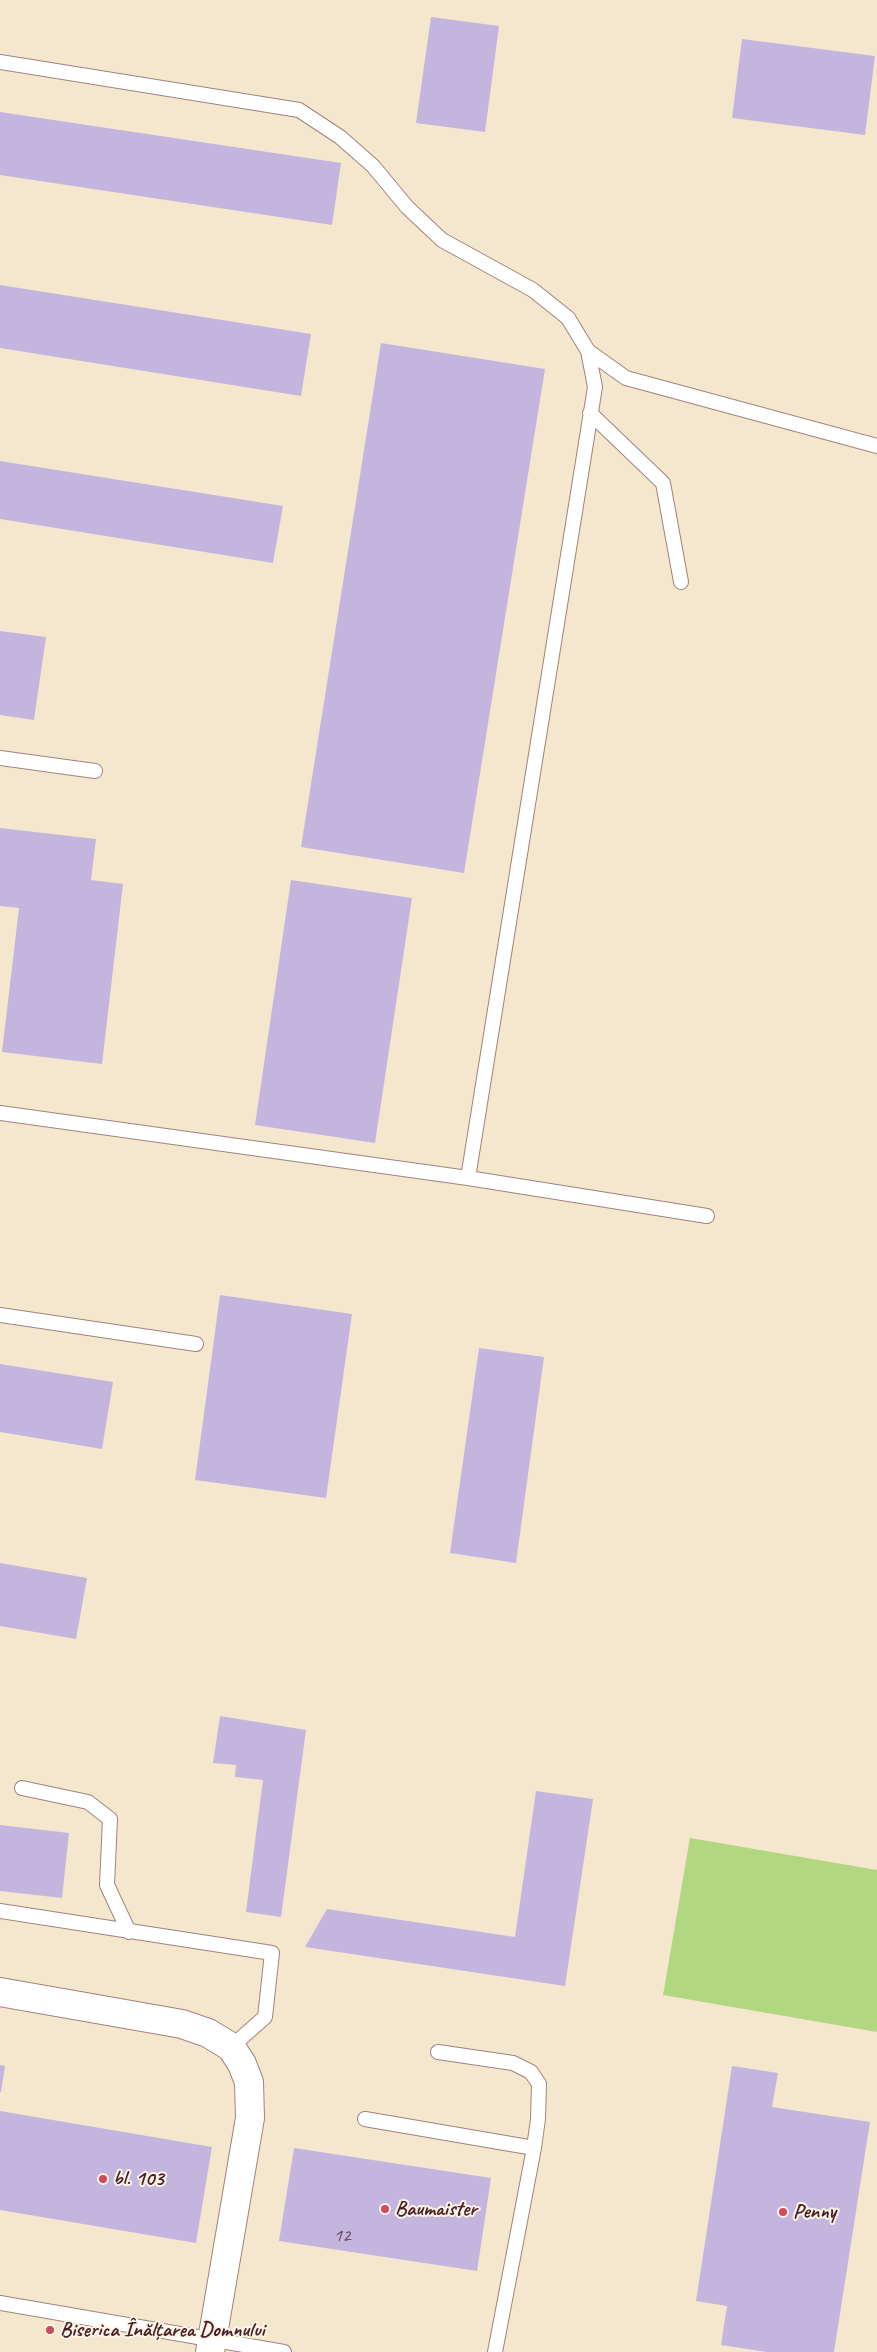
<!DOCTYPE html>
<meta charset="utf-8">
<style>
body{margin:0}
canvas{display:block;background:#f5e7cd}
</style>
<canvas width="877" height="2352"></canvas>
<script>
const g = document.querySelector('canvas').getContext('2d');
g.lineJoin = 'round';
function paint(path, color) { g.fillStyle = color; g.fill(path, 'evenodd'); }
const poly = rows => new Path2D(rows.map(r => 'M' + r).join(''));
function stroke(path, color, width, dash) { g.strokeStyle = color; g.lineWidth = width; g.lineCap = dash ? 'butt' : 'round'; g.setLineDash(dash || []); g.stroke(path); }
function write(font, color, halo, rows, align = 'center') {
  g.font = font + ' Caveat,sans-serif'; g.lineWidth = 4; g.setLineDash([]); g.textBaseline = 'middle'; g.strokeStyle = halo; g.fillStyle = color; for (const [text, x, y, turn = 0] of rows) {
    g.save(); g.translate(x, y); g.rotate((+turn || 0) * Math.PI / 180); g.textAlign = isNaN(turn) ? turn : align; if (halo) g.strokeText(text, 0, 0); g.fillText(text, 0, 0); g.restore();
  }
}
paint(poly([
 [690,1838,877,1870,877,2032,663,1995]
]), '#b1d780');
paint(poly([
 [431,17,499,26,485,132,416,123],
 [742,39,875,56,865,135,732,118],
 [0,112,341,163,332,225,0,175],
 [0,285,311,334,301,396,0,348],
 [381,343,545,369,464,873,301,847],
 [0,461,283,506,273,563,0,519],
 [0,631,46,637,34,720,0,715],
 [0,828,96,839,91,880,123,884,102,1064,2,1052,19,908,0,906],
 [291,880,412,898,375,1143,255,1125],
 [220,1295,352,1314,326,1498,195,1480],
 [479,1348,544,1357,516,1563,450,1553],
 [0,1364,113,1382,102,1449,0,1432],
 [0,1563,87,1578,76,1639,0,1626],
 [220,1716,306,1730,281,1917,246,1912,263,1780,235,1777,236,1765,213,1763],
 [536,1791,593,1799,565,1986,305,1947,327,1909,515,1937],
 [0,1825,69,1833,62,1898,0,1891],
 [0,2065,5,2066,1,2092,0,2092],
 [732,2066,778,2073,772,2107,870,2122,834,2352,767,2352,721,2345,727,2306,696,2301],
 [0,2111,212,2147,196,2243,0,2210],
 [294,2148,491,2178,477,2271,279,2241]
]), '#c4b5df');
const service = poly([
 [0,62,299,110,340,137,373,166,407,207,442,240,533,290,568,318,588,351,595,387,468,1178],
 [588,351,626,378,877,446],
 [590,413,663,483,681,582],
 [0,758,95,771],
 [0,1113,468,1178,707,1216],
 [0,1315,196,1344],
 [22,1788,88,1802,110,1819,107,1885,129,1932],
 [0,1911,272,1953,265,2017,231,2047],
 [438,2052,513,2063,531,2072,539,2084,538,2119,534,2148,495,2352],
 [365,2119,534,2148],
 [0,2303,284,2352]
]);
const minor = poly([
 [0,1992,182,2024,208,2033,231,2047,242,2064,249,2082,250,2118,210,2352]
]);
stroke(service, '#a0837c', 16);
stroke(minor, '#a0837c', 30);
stroke(service, '#fff', 14);
stroke(minor, '#fff', 28);
for (const [x, y, r, color] of [
 [103,2179,5,"#d1495b"],
 [385,2209,5,"#d1495b"],
 [783,2212,5,"#d1495b"],
 [50,2330,5,"#d1495b"]
]) { const dot = new Path2D(); dot.arc(x, y, r, 0, 2 * Math.PI); g.fillStyle = color; g.fill(dot); stroke(dot, '#fcf5e5', 2); }
write('19px', '#684458', null, [
 ["12",342,2236]
]);
write('bold 21px', '#4a1f2b', '#fcf5e5', [
 ["bl. 103",113,2179],
 ["Baumaister",395,2209],
 ["Penny",793,2212],
 ["Biserica Înălțarea Domnului",60,2330]
], 'left');
</script>
